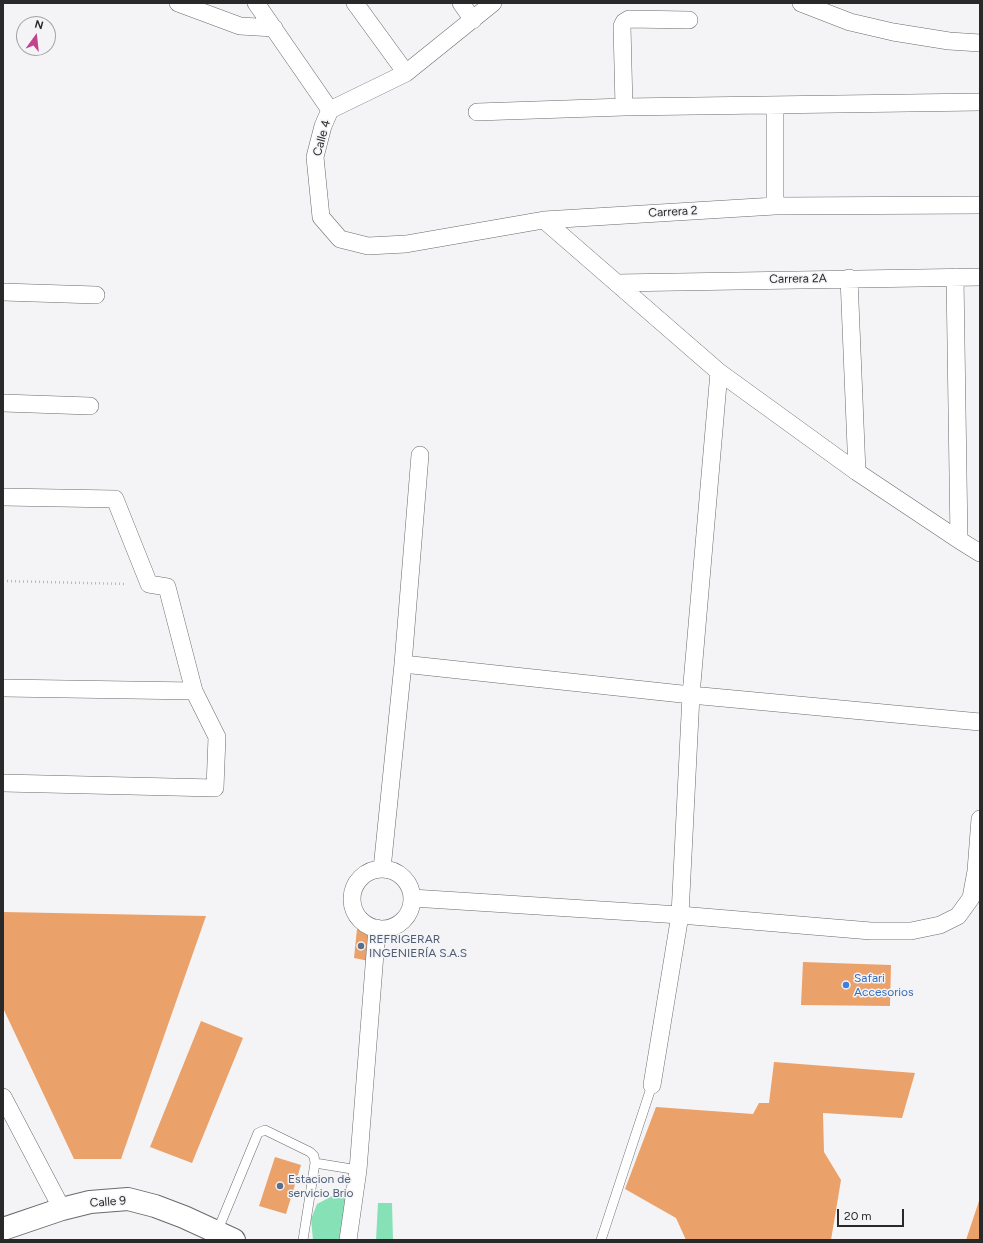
<!DOCTYPE html>
<meta charset="utf-8">
<style>
body{margin:0}
#map{position:relative;width:983px;height:1243px;overflow:hidden;background:#f4f4f7;font-family:Figtree,sans-serif}
canvas{display:block}
.frame{position:absolute;inset:0;border:4px solid #29292a;pointer-events:none}
.north{position:absolute;left:16px;top:16px;width:40px;height:40px;box-sizing:border-box;background:#f4f4f7;border:1px solid #a3a3a5;border-radius:50%;rotate:15deg;font-size:11px;font-weight:700;line-height:16px;text-align:center;color:#29292a}
.north::after{content:'';display:block;margin:auto;width:14px;height:18px;background:#c3438f;clip-path:polygon(50% 0,100% 100%,50% 72%,0 100%)}
.scale{position:absolute;left:837px;top:1209px;width:67px;height:18px;box-sizing:border-box;border:2px solid #29292a;border-top:0;padding-left:5px;font-size:12px;line-height:14px;white-space:nowrap;color:#29292a;-webkit-text-stroke:3px #f4f4f7;paint-order:stroke}
</style>
<div id="map">
<canvas width="983" height="1243"></canvas>
<div class="frame"></div>
<div class="north">N</div>
<div class="scale">20 m</div>
</div>
<script>
const g = document.querySelector('canvas').getContext('2d');
g.lineJoin = 'round';
function paint(path, color) { g.fillStyle = color; g.fill(path, 'evenodd'); }
const poly = rows => new Path2D(rows.map(r => 'M' + r).join(''));
function stroke(path, color, width, dash) { g.strokeStyle = color; g.lineWidth = width; g.lineCap = dash ? 'butt' : 'round'; g.setLineDash(dash || []); g.stroke(path); }
function write(font, color, halo, rows, align = 'center') {
  g.font = font + ' Figtree,sans-serif'; g.lineWidth = 3; g.setLineDash([]); g.textBaseline = 'middle'; g.strokeStyle = halo; g.fillStyle = color; for (const [text, x, y, turn = 0] of rows) {
    g.save(); g.translate(x, y); g.rotate((+turn || 0) * Math.PI / 180); g.textAlign = isNaN(turn) ? turn : align; if (halo) g.strokeText(text, 0, 0); g.fillText(text, 0, 0); g.restore();
  }
}
paint(poly([
 [338,1193,347,1196,341,1240,313,1240,311,1219,317,1204],
 [378,1203,392,1203,393,1240,376,1240]
]), '#86e1b7');
paint(poly([
 [3,912,206,916,121,1159,74,1159,3,1008],
 [357,929,372,931,369,961,354,958],
 [803,962,891,965,890,1006,801,1005],
 [201,1021,243,1038,192,1163,150,1147],
 [774,1062,915,1073,902,1118,823,1113,824,1152,841,1180,831,1240,686,1240,676,1218,625,1189,656,1107,753,1114,759,1103,769,1103],
 [275,1157,301,1165,286,1214,259,1206],
 [980,1198,980,1240,966,1240]
]), '#eba16a');
const service = poly([
 [315,1163,358,1170],
 [217,1232,258,1133,265,1130,310,1152,314,1156,315,1163,303,1240],
 [601,1240,652,1085]
]);
const minor = poly([
 [178,3,240,26,274,28],
 [256,3,330,110],
 [355,3,406,73],
 [461,3,473,20],
 [493,3,406,73,330,110,323,126,315,157,321,217,340,239,368,246,406,244,544,220,775,206,980,205],
 [801,3,850,22,893,32,949,41,980,43],
 [624,107,622,26,624,22,629,19,689,20],
 [477,112,624,107,980,102],
 [775,206,775,105],
 [544,220,719,372,857,472,959,540,980,553],
 [955,277,959,540],
 [849,278,857,472],
 [617,283,980,277],
 [3,292,96,295],
 [3,403,90,406],
 [3,497,115,499,149,584,167,587,194,691,217,737,215,788,3,783],
 [403,664,691,695,980,722],
 [3,688,194,691],
 [382,869,403,664,420,455],
 '352 899a30 30 0 1 1 60 0a30 30 0 1 1-60 0Z',
 [412,898,680,915,871,931,911,931,940,925,958,916,971,898,976,871,980,819],
 [652,1085,680,915,691,695,719,372],
 [3,1097,62,1209],
 [348,1240,358,1170,377,928]
]);
const secondary = poly([
 [3,1229,62,1209,90,1202,128,1199,155,1206,184,1217,234,1240]
]);
stroke(service, '#696a6c', 10);
stroke(minor, '#696a6c', 18);
stroke(secondary, '#696a6c', 24);
stroke(poly([
 [3,581,127,584]
]), '#b7b7b9', 2.5, [1, 3]);
stroke(service, '#fff', 9);
stroke(minor, '#fff', 17);
stroke(secondary, '#fff', 22);
for (const [x, y, r, color] of [
 [361,946,4,"#5c6f8a"],
 [846,985,4,"#3f7fe0"],
 [280,1186,4,"#5c6f8a"]
]) { const dot = new Path2D(); dot.arc(x, y, r, 0, 2 * Math.PI); g.fillStyle = color; g.fill(dot); stroke(dot, '#f4f4f7', 1.5); }
write('12px', '#29292a', '#f4f4f7', [
 ["Calle 4",322,138,-75],
 ["Carrera 2",673,212,-3],
 ["Carrera 2A",798,279,-1],
 ["Calle 9",108,1202,-4]
]);
write('12px', '#4e5e75', '#f4f4f7', [
 ["REFRIGERAR",369,939],
 ["INGENIERÍA S.A.S",369,953],
 ["Estacion de",288,1179],
 ["servicio Brio",288,1193]
], 'left');
write('12px', '#366cbe', '#f4f4f7', [
 ["Safari",854,978],
 ["Accesorios",854,992]
], 'left');
</script>
